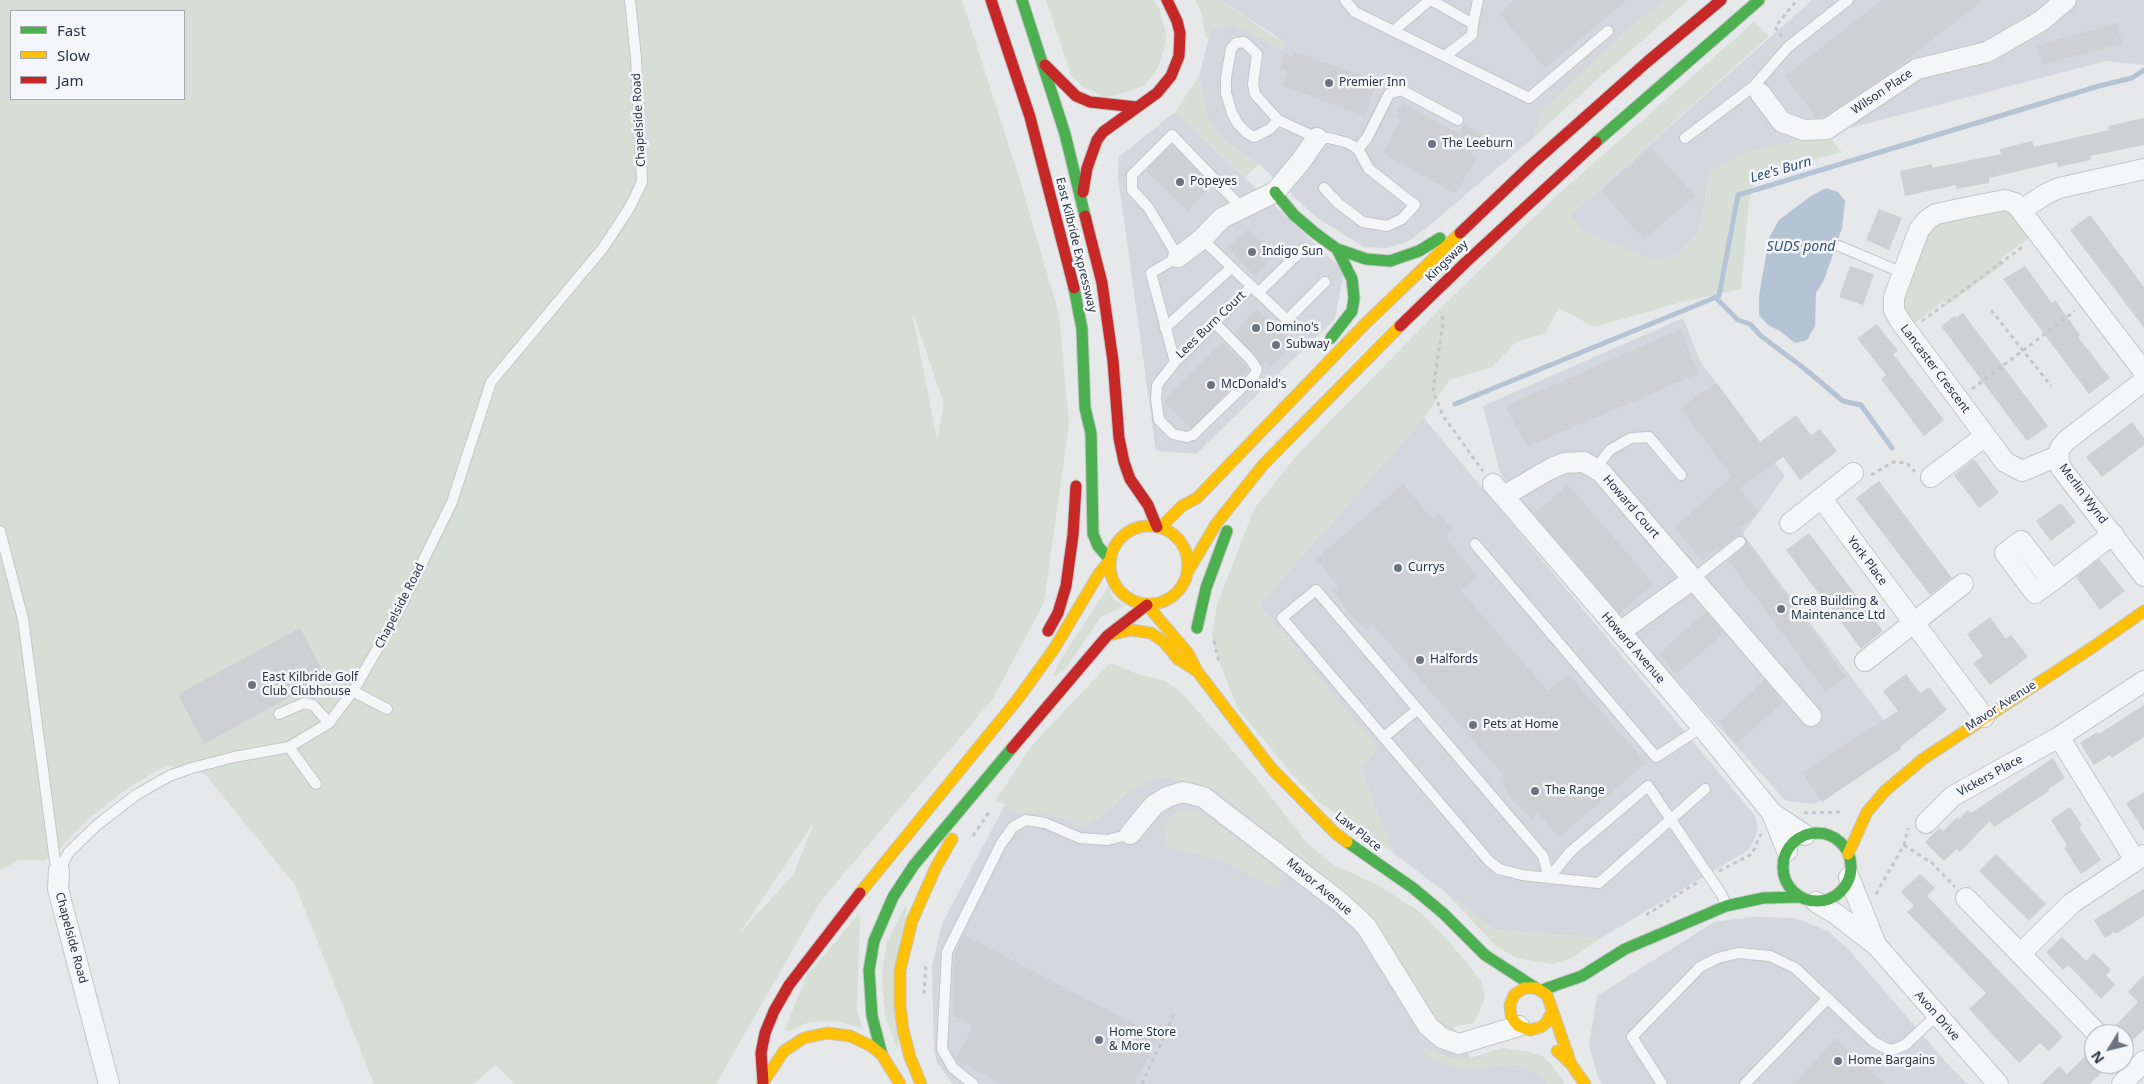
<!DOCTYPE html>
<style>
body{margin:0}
#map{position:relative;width:2144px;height:1084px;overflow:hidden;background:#e6e8ea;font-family:"Noto Sans",sans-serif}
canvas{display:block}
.legend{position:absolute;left:10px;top:10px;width:175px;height:90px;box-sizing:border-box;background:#f4f6f9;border:1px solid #a4a8b1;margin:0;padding:6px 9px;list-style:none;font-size:15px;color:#2b3445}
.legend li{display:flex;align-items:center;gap:10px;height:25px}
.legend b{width:25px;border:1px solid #a4a8b1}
.north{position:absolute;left:2084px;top:1024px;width:50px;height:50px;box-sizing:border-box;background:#f4f6f9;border:1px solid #a4a8b1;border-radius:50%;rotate:234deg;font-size:14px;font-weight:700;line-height:20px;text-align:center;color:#2b3445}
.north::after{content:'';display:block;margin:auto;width:18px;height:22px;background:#6c737f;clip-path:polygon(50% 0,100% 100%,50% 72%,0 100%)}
</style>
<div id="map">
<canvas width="2144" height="1084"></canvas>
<ul class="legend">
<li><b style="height:6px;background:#4caf50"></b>Fast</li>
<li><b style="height:6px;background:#ffc107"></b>Slow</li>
<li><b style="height:6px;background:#c62828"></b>Jam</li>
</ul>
<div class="north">N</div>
</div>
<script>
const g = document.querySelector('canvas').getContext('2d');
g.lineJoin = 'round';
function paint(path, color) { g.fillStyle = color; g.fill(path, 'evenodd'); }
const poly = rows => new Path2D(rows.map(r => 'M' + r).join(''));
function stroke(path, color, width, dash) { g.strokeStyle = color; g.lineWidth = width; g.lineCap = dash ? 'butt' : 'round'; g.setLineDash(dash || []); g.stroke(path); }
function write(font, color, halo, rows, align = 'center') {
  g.font = font + ' "Noto Sans",sans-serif'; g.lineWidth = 5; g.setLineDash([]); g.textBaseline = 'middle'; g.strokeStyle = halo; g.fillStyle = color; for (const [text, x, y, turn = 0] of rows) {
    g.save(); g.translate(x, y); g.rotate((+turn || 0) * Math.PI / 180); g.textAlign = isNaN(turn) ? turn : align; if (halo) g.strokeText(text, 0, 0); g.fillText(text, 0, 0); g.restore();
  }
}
paint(poly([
 [1221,0,1666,0,1641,18,1544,109,1533,138,1425,229,1409,241,1388,248,1364,247,1317,218,1259,164,1226,142,1209,122,1199,76,1211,29,1235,25,1281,49,1286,43],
 [1812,0,2144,0,2144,65,2106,61,1827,134,1748,152,1710,171,1699,233,1677,255,1654,261,1582,231,1570,215],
 [1175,112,1344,271,1335,319,1196,454,1156,451,1118,177,1119,157],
 [1683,318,1700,361,1785,476,1743,534,1902,744,1815,804,1786,801,1521,509,1500,472,1483,406],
 [1424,418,1755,816,1758,830,1750,849,1601,938,1495,930,1395,854,1377,813,1361,767,1377,747,1259,605],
 [1156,776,1214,788,1330,880,1387,940,1434,1019,1453,1027,1470,1058,1503,1048,1529,1052,1543,1057,1565,1084,953,1084,937,1063,934,1050,932,966,942,924,1005,805,1020,813,1045,813,1086,826,1097,819,1128,792],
 [1752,917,1795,918,1828,931,1848,949,1953,1070,1968,1084,1603,1084,1598,1078,1589,1045,1597,996,1714,922]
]), '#d4d7dd');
paint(poly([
 [0,0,962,0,1018,174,1059,314,1069,424,1044,603,992,700,820,902,716,1084,515,1084,496,1065,473,1084,374,1084,295,885,205,774,167,765,128,788,87,820,61,847,45,860,19,860,0,870],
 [11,11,184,11,184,99,11,99],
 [914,316,944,404,937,440,913,317],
 [814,822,794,874,741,932,741,931],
 [1046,0,1153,0,1159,8,1166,33,1165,45,1158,68,1145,85,1127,92,1105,97,1083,87,1071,75],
 [1195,0,1221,0,1274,37,1286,43,1281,50,1235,25,1211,29,1209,37,1205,37,1202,13],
 [1666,0,1689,0,1602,75,1533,138,1544,109,1641,18],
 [1754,22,1769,36,1570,215,1582,231,1654,261,1677,255,1699,233,1710,171,1748,152,1827,134,1842,152,1757,174,1749,201,1741,289,1682,302,1594,327,1559,308,1545,333,1516,342,1491,368,1450,379,1424,418,1259,605,1378,747,1361,768,1377,813,1395,854,1319,802,1291,773,1238,709,1218,659,1212,635,1217,605,1254,509,1298,454,1440,309,1553,199],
 [1199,76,1209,122,1226,142,1259,164,1245,177,1175,112],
 [2004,208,2011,210,2031,237,2000,259,2004,264,1947,305,1944,301,1912,325,1902,309,1901,294,1926,229,1939,222],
 [1108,587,1114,600,1124,606,1101,617,1065,669,1054,676,1058,664],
 [1110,663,1140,675,1164,680,1180,691,1260,782,1305,841,1332,864,1378,885,1420,912,1449,942,1481,980,1485,998,1474,1023,1453,1027,1434,1019,1387,940,1330,880,1214,788,1156,776,1128,792,1097,819,1086,826,1045,813,1020,813,996,800,1032,745],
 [1181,808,1205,814,1286,877,1277,889,1223,861,1165,846,1164,823],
 [1446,893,1495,930,1601,938,1572,958,1552,964,1516,958,1495,945],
 [906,905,898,1050,885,1015,882,973,887,942],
 [858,915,860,919,857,1010,862,1028,836,1021,809,1022,790,1031,785,1029,807,975],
 [1417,1045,1448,1056,1470,1058,1503,1048,1529,1052,1543,1057,1552,1065,1565,1084,1547,1084,1541,1076,1518,1065,1461,1069,1436,1061]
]), '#d6ded6');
paint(poly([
 [1826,188,1838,192,1845,201,1842,228,1824,280,1816,293,1815,326,1807,340,1795,343,1780,331,1768,325,1759,315,1759,296,1769,238,1779,220,1811,196]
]), '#b4c4d5');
stroke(poly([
 [1715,297,1738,320,1750,324,1761,336,1805,369,1843,401,1861,405,1892,448],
 [1455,404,1719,296,1738,195,2099,86,2132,78,2144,70]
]), '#b4c4d5', 5);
paint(poly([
 [1514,0,1627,0,1545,68,1499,13],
 [1882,0,1983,0,1884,77,1823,117,1816,118,1785,76],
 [2116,23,2122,43,2043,65,2037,46],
 [1293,51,1377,81,1365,116,1282,86,1288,71,1280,69,1285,54,1292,56],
 [1403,103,1459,134,1464,124,1482,134,1470,155,1476,158,1456,194,1382,153,1401,119,1397,118,1397,112],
 [2144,118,2144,145,2090,156,2091,160,2058,167,2057,162,1989,178,1989,183,1956,189,1956,185,1905,196,1900,171,1932,164,1932,168,2001,154,2000,149,2032,141,2034,147,2109,130,2108,126],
 [1172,145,1212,186,1187,211,1146,171],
 [1651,147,1695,196,1644,239,1601,191],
 [1879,209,1902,218,1889,250,1866,240],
 [2090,215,2144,287,2144,328,2070,230],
 [1248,229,1275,256,1255,276,1228,248],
 [1850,266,1874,274,1863,305,1839,297],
 [2025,266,2052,303,2055,300,2080,335,2078,337,2110,378,2089,394,2003,279],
 [1257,309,1293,344,1270,367,1265,363,1262,365,1234,333],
 [1963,313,2048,426,2027,441,1941,326,1955,316,1956,318],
 [1877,324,1898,351,1893,354,1944,420,1924,436,1881,379,1886,375,1857,338],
 [1681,329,1698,374,1527,447,1505,406],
 [1224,343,1249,370,1191,428,1164,401,1218,346,1220,348],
 [1717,383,1760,442,1796,415,1811,435,1820,429,1837,451,1800,480,1783,457,1739,489,1759,512,1739,529,1846,677,1825,691,1728,560,1746,545,1745,537,1740,535,1736,536,1720,549,1718,547,1702,560,1674,528,1732,476,1680,408],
 [2132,422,2144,438,2144,445,2102,477,2086,457],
 [1974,459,1999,493,1979,508,1954,475],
 [1879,481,1952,578,1930,595,1856,498],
 [1403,484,1431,518,1439,514,1453,530,1446,538,1477,576,1461,591,1548,691,1568,674,1646,763,1559,837,1537,812,1533,819,1513,801,1498,778,1504,776,1372,624,1368,631,1350,615,1333,590,1339,588,1316,559],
 [1568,485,1654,584,1620,613,1534,514],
 [2061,503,2076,522,2051,541,2036,521],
 [1809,533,1883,631,1861,649,1823,597,1822,598,1786,550],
 [2099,559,2125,591,2100,610,2076,577],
 [1706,612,1724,633,1676,674,1659,653],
 [1990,617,2006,639,2011,635,2028,657,1990,685,1973,663,1983,656,1967,634],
 [300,628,326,677,204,744,178,694],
 [1906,674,1920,693,1929,687,1947,710,1900,747,1901,749,1822,802,1802,772,1898,711,1883,691],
 [1765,680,1783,702,1736,744,1719,722],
 [2144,705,2144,737,2112,758,2110,755,2094,765,2080,743,2097,732,2099,734],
 [2053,758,2065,778,2048,789,2049,791,1994,827,1990,821,1960,852,1957,849,1944,861,1925,842,1939,828,1943,831,1957,817,1959,819,1968,810,1971,813],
 [2144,792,2144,831,2126,803],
 [2070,807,2082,825,2079,827,2101,860,2081,874,2064,848,2067,845,2051,820],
 [1996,854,2046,904,2029,921,1979,871],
 [1920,874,1935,888,1927,896,2063,1037,2049,1051,2040,1043,2019,1063,1969,1009,1986,993,1907,912,1914,906,1901,892],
 [2144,889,2144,916,2116,934,2114,932,2105,938,2094,920],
 [964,935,1159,1037,1135,1084,1002,1084,956,1060,973,1026,954,1016,954,955],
 [2062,937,2086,961,2094,953,2111,970,2106,975,2115,985,2101,999,2068,965,2063,970,2046,952],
 [2144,975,2144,1029,2131,1042,2114,1027,2138,1002,2128,992],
 [1836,1038,1885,1084,1794,1084],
 [2094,1047,2094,1064,2110,1064,2090,1084,2041,1084,2059,1066,2067,1074]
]), '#ced0d3');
const lane = poly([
 [1345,0,1355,12,1529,98,1608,31],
 [1431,0,1473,24,1478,0],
 [1393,31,1430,0],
 [1445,56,1472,35,1473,24],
 [1754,86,1788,47,1848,0],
 [1278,120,1255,94,1253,84,1257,54,1244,42,1236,43,1231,49,1226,77,1226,93,1232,113,1238,124,1247,133,1254,137,1270,129,1278,120,1317,138,1329,138,1348,143,1358,149,1369,169,1415,205,1402,219,1387,226,1363,222,1338,203,1324,188],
 [1685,138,1754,86,1758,91],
 [1358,149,1367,138,1389,94,1401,90,1458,120],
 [1241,207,1172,135,1132,175,1132,190,1148,207,1178,257,1151,273,1175,362,1252,286],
 [1202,239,1287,320,1325,282],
 [1839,246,1903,273],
 [1258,293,1303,249],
 [1165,328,1231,268],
 [1175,362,1157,385,1156,399,1159,420,1173,434,1186,437,1193,435,1254,376,1257,369,1250,359,1214,322],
 [1595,469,1610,450,1631,438,1649,437,1681,475],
 [0,531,23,619,55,861,59,870],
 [1475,544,1656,757,1702,727],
 [1693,579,1740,542],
 [353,691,387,709],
 [279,714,304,703,313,705,329,723],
 [1384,737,1418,709],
 [289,747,316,784],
 [59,870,69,852,97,825,136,795,169,776,192,768,234,757,289,747,329,723,353,691,393,622,452,502,491,382,603,248,630,207,642,182,636,58,630,0],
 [1549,878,1543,856,1316,590,1282,618,1489,861,1499,869,1522,875,1549,878,1599,883,1705,789],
 [1549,878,1570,852,1648,786,1722,895,1726,905],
 [973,1084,953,1068,942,1049,947,952,1001,844,1013,827,1026,820,1045,823,1080,838,1108,840,1130,834],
 [1662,1084,1632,1037,1700,967,1718,958,1738,953,1770,956,1795,968,1874,1042,1887,1049,1895,1049,1905,1045,1936,1016],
 [1745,1084,1828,998]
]);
const street = poly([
 [1760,93,1782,122,1804,130,1827,129,1917,69,1987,52,2041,21,2066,0],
 [2021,210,2046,194,2059,188,2144,169],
 [1178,257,1202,239,1222,218,1275,192,1301,161,1317,138],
 [2144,381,2067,440,2060,448,2058,456,2061,468,2144,576],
 [2058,456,2022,471,2005,462,1900,321,1894,310,1894,297,1919,230,1927,220,1936,214,1969,207,2005,200,2015,203,2144,372],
 [1931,477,1985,436],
 [1493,484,1702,727,1772,813,1787,851],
 [1504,496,1550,469,1564,463,1584,462,1601,472,1811,716],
 [1822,499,1984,717],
 [1790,523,1853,473],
 [2052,581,2021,541,2005,553,2035,593,2052,581,2113,534],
 [1620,632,1693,579],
 [1865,661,1963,584],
 [2059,737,2135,860],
 [1772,813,1805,835],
 [1926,823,1953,796,2059,737,2144,681],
 [1130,834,1154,805,1167,797,1183,792,1203,797,1340,902,1366,926,1428,1026,1442,1038,1459,1044,1519,1026],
 [59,870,58,889,109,1084],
 [1849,877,1876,945],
 [1966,898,2098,1034],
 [1816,902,1836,914,1877,946,1998,1084],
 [2020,954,2072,903,2144,855],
 [2122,1084,2144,1061]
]);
const fast = poly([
 [1022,0,1065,134,1085,216],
 [1596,142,1759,0],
 [1275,192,1294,215,1315,233,1337,249,1366,259,1390,261,1419,251,1440,238],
 [1074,288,1082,329,1085,408,1091,433,1093,534,1098,546,1110,560],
 [1331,338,1352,311,1354,298,1352,279,1337,249],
 [1197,628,1206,588,1227,531],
 '1783 867a34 34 0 1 1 68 0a34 34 0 1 1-68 0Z',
 [1347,842,1413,888,1444,914,1485,955,1536,988],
 [1542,990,1582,976,1625,949,1726,906,1763,898,1800,897],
 [882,1055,872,1016,869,970,874,941,893,897,914,865,1012,748]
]);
const slow = poly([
 '1110 565a39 39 0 1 1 78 0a39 39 0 1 1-78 0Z',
 [1161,527,1182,506,1197,498,1365,324,1460,233],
 [1187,573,1216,524,1263,465,1400,326],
 [1147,605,1188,653,1197,671,1272,769,1335,833,1347,842],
 [1109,635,1131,630,1151,633,1164,642,1178,659,1197,671],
 [1848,854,1867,812,1885,791,1923,759,2093,647,2144,611],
 [860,893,1017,700,1054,649,1098,575,1110,560],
 [1552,1012,1546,1023,1541,1027,1530,1030,1519,1026,1515,1022,1511,1016,1510,1005,1514,995,1524,988,1536,988,1547,995,1571,1064],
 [1557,1051,1571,1064,1585,1084],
 [762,1084,784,1051,804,1038,827,1033,850,1036,871,1046,882,1055,900,1084],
 [921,1084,910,1057,903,1030,900,1005,900,970,912,921,936,867,952,839]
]);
const jam = poly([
 [991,0,1030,117,1074,288],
 [1045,65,1076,96,1090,102,1136,107],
 [1083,192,1087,168,1097,140,1103,132,1157,93,1171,76,1179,56,1180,33,1177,21,1167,0],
 [1085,216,1102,283,1113,361,1119,438,1124,462,1130,479,1148,505,1157,527],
 [1460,233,1531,165,1647,62,1721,0],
 [1400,326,1465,263,1596,142],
 [1048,631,1058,613,1066,586,1073,535,1076,486],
 [1012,748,1107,636,1147,605],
 [763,1082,761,1053,765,1033,774,1011,789,985,860,893]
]);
stroke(lane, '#c4c6c8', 12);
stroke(street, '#c4c6c8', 22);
stroke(fast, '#c4c6c8', 13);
stroke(slow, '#c4c6c8', 13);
stroke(jam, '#c4c6c8', 13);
stroke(poly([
 [1782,37,1775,27,1797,0],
 [1991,310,2051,386],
 [1442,316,1443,322,1433,391,1443,416,1483,471],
 [1922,321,2025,245],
 [1972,389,2075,311],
 [1871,475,1893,462,1907,463,1915,472],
 [1214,641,1219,662],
 [1804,813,1843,812],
 [973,836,989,812],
 [1904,845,1932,863,1955,887],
 [1719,871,1752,854,1761,834],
 [1876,894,1904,845,1908,828],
 [1646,915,1698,882],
 [924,994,926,962],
 [1142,1084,1175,1012]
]), '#c5c6ca', 3, [4, 4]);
stroke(lane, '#f5f6f7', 10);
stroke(street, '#f5f6f7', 20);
stroke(fast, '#4caf50', 11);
stroke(slow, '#ffc107', 11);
stroke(jam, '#c62828', 11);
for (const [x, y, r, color] of [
 [1329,83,5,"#6c737f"],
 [1432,144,5,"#6c737f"],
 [1180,182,5,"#6c737f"],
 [1252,252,5,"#6c737f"],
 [1256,328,5,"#6c737f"],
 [1276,345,5,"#6c737f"],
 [1211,385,5,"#6c737f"],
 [1398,568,5,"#6c737f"],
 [1781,609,5,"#6c737f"],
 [1420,660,5,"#6c737f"],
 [252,685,5,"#6c737f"],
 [1473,725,5,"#6c737f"],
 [1535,791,5,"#6c737f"],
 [1099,1040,5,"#6c737f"],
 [1838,1061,5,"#6c737f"]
]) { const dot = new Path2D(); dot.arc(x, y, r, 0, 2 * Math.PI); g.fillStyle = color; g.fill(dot); stroke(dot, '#f4f6f9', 2); }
write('12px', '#2b3445', '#f4f6f9', [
 ["Premier Inn",1339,83],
 ["The Leeburn",1442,144],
 ["Popeyes",1190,182],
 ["Indigo Sun",1262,252],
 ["Domino's",1266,328],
 ["Subway",1286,345],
 ["McDonald's",1221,385],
 ["Currys",1408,568],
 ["Cre8 Building &",1791,602],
 ["Maintenance Ltd",1791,616],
 ["Halfords",1430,660],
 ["East Kilbride Golf",262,678],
 ["Club Clubhouse",262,692],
 ["Pets at Home",1483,725],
 ["The Range",1545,791],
 ["Home Store",1109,1033],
 ["& More",1109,1047],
 ["Home Bargains",1848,1061]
], 'left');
write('12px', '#2b3445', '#f4f6f9', [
 ["Wilson Place",1882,92,-34],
 ["Chapelside Road",639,120,-93],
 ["East Kilbride Expressway",1076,245,76],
 ["Kingsway",1447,261,-44],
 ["Lees Burn Court",1211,325,-44],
 ["Lancaster Crescent",1935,369,53],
 ["Merlin Wynd",2083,494,53],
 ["Howard Court",1631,507,49],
 ["York Place",1867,561,53],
 ["Chapelside Road",400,606,-63],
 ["Howard Avenue",1633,648,49],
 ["Mavor Avenue",2001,706,-33],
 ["Vickers Place",1990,776,-29],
 ["Law Place",1358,832,38],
 ["Mavor Avenue",1319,887,40],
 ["Chapelside Road",71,938,75],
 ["Avon Drive",1937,1016,49]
]);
write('italic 14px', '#34527a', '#f4f6f9', [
 ["Lee's Burn",1781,170,-16],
 ["SUDS pond",1801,247]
]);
</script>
